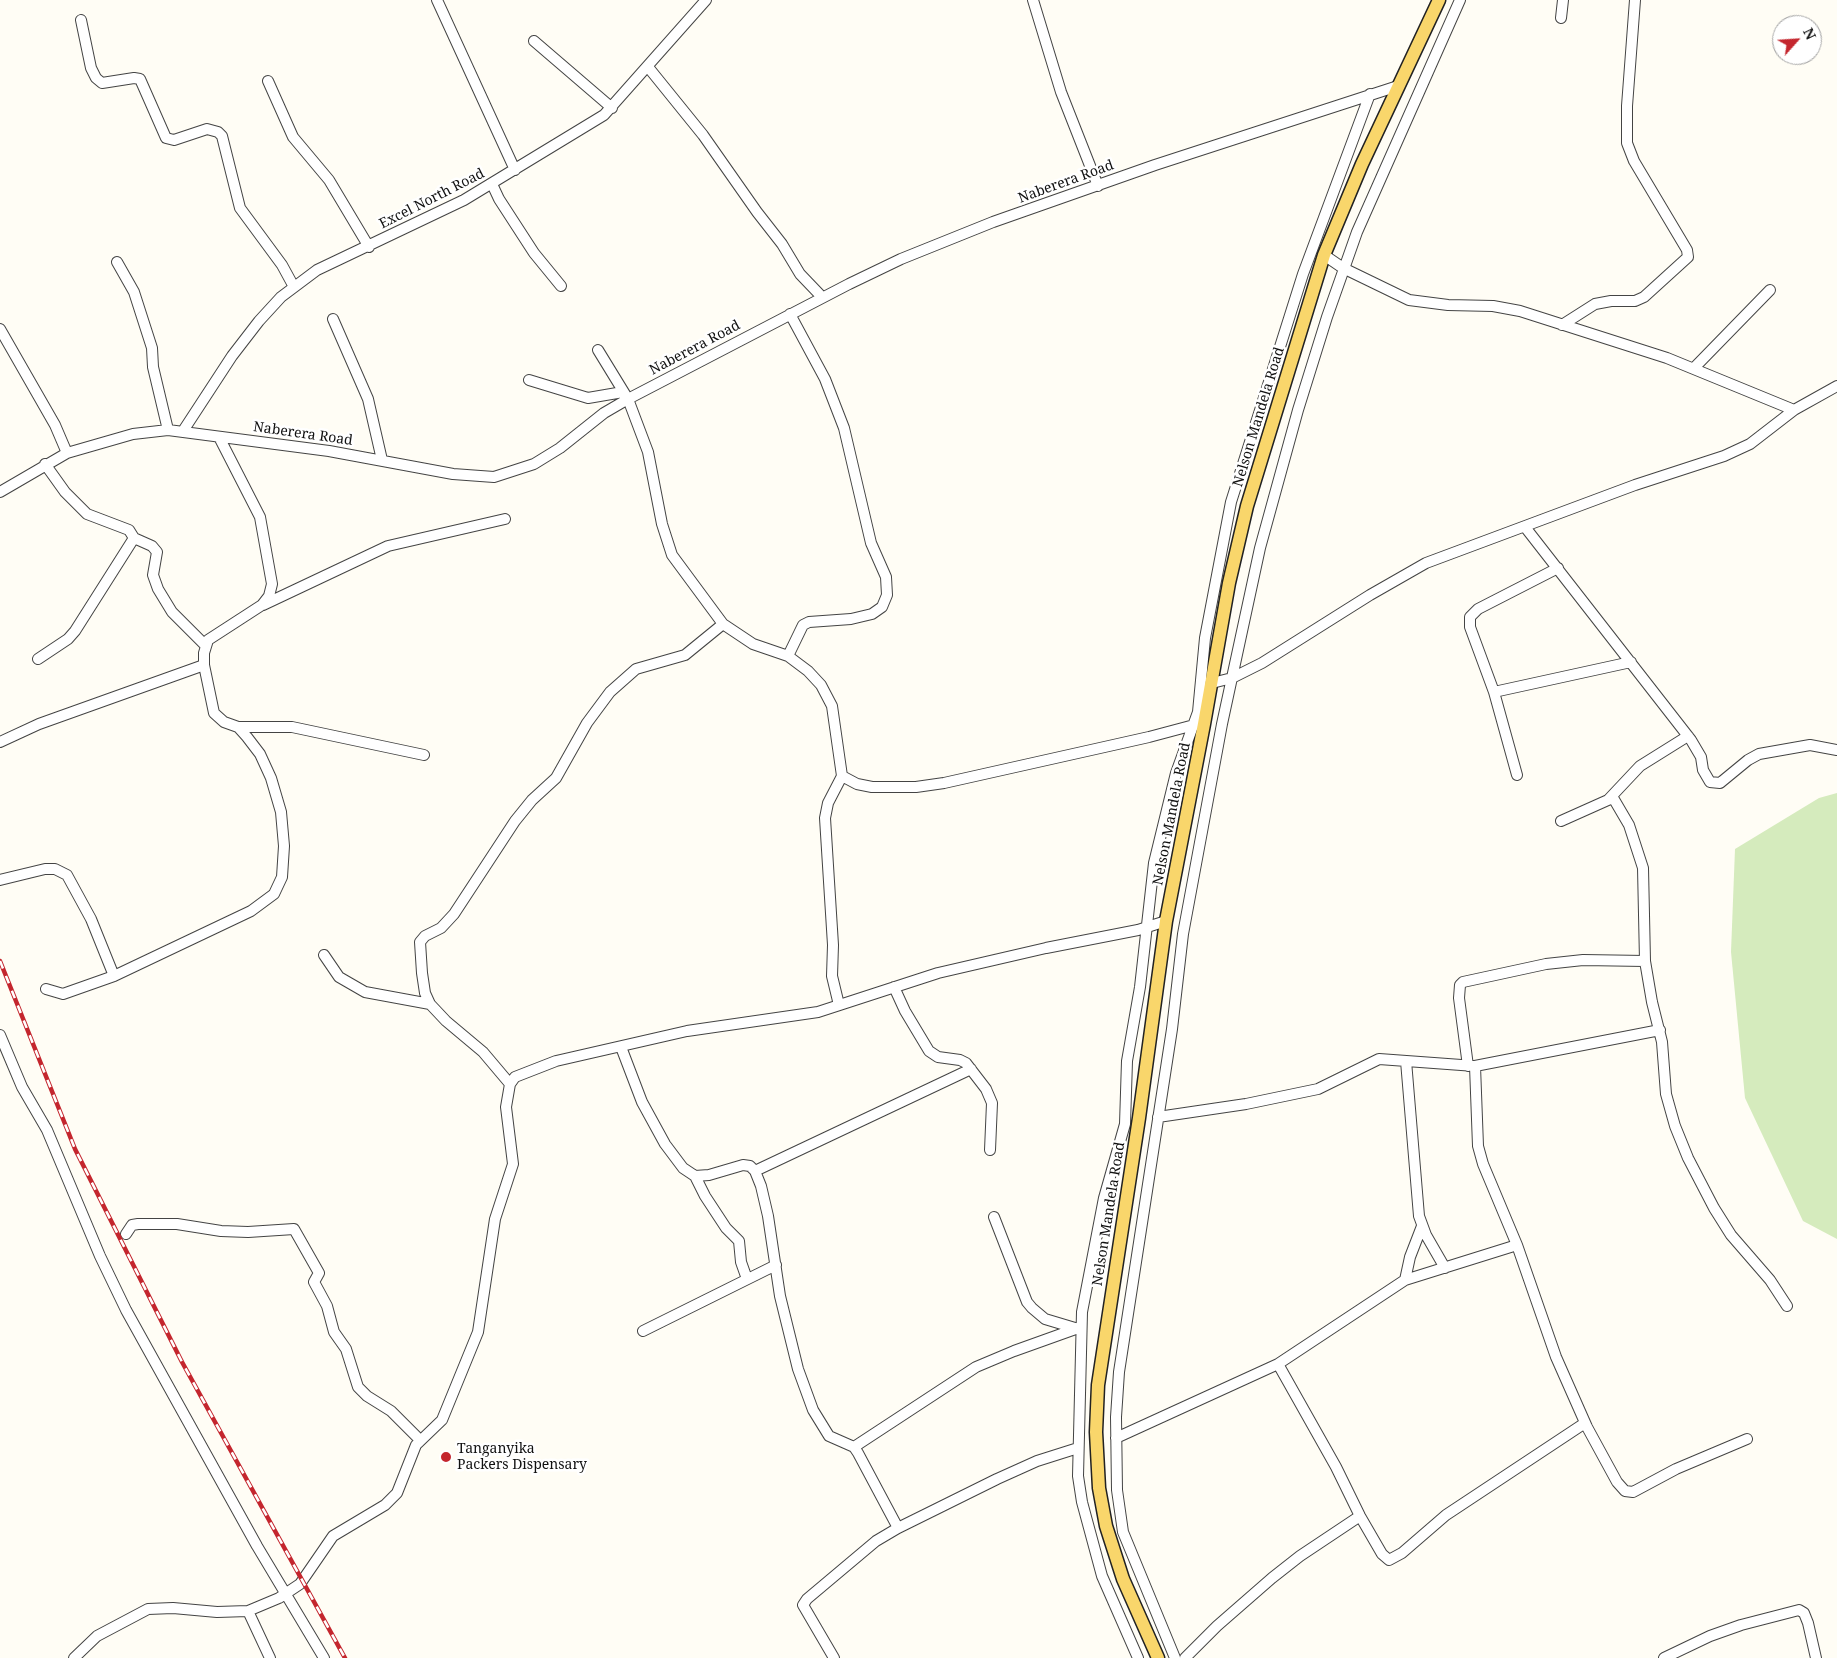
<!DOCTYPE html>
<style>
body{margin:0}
#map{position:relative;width:1837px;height:1658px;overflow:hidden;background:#fffdf5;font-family:"Noto Serif",serif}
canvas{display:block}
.north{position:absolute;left:1772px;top:15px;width:50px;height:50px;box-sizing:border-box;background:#fff;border:1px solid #a0a0a0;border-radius:50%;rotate:64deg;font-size:14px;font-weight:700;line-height:20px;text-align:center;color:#111}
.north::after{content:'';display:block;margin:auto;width:18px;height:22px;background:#c4262e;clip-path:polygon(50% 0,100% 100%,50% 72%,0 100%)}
</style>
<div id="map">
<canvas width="1837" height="1658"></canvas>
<div class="north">N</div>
</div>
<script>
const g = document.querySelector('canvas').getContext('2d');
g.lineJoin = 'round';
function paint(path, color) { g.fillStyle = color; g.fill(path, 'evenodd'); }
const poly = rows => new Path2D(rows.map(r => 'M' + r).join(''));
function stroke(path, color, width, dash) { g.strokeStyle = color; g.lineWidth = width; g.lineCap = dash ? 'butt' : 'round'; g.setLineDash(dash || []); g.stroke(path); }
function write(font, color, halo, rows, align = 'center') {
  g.font = font + ' "Noto Serif",serif'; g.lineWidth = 5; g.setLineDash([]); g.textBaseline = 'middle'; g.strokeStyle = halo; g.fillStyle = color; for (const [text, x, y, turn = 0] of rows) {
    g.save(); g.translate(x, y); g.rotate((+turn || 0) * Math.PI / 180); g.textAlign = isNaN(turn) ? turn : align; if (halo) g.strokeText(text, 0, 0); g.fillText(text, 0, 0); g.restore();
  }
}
paint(poly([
 [1837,793,1837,1239,1803,1221,1745,1098,1731,952,1735,849,1819,798]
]), '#d5ebbd');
const minor = poly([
 [437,0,515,170],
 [1033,0,1061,92,1098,186],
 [1561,18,1563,0],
 [81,20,91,68,96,78,102,83,134,78,140,79,166,138,174,140,207,129,218,132,222,136,240,208,282,265,294,287],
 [534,41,612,108],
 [648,67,703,135,757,212,782,244,800,274,822,297],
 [268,81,293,137,329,180,369,247],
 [492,184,499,199,534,253,561,286],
 [1324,255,1343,268,1409,300,1448,305,1493,306,1520,311,1667,358,1794,410],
 [117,262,134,292,152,348,153,367,168,430],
 [333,319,368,399,382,460],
 [1562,325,1595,304,1611,301,1635,301,1644,297,1688,257,1687,250,1634,161,1627,143,1627,106,1635,0],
 [0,329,55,425,67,453],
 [598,350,628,399,648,452,662,524,672,555,723,624,753,644,788,656,808,671,821,685,832,706,842,776,857,784,872,787,916,787,944,783,1149,737,1194,725],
 [1694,368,1770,290],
 [529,380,588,398,623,392],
 [183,431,232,356,259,321,281,297,317,270,464,200,604,115,706,0],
 [0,492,67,453,133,434,168,430,329,451,453,474,494,477,534,464,560,448,604,413,628,399,849,284,901,259,993,222,1155,165,1398,86],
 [1525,527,1691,740,1701,757,1703,770,1710,782,1720,783,1748,760,1759,754,1810,745,1837,750],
 [134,538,152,546,157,552,153,575,158,589,172,612,205,645],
 [263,605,388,546,505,519],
 [788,656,803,625,809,622,851,619,872,614,882,607,887,595,886,577,871,543,844,428,825,379,790,314],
 [38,659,68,639,75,631,134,538,129,530,87,514,65,492,45,464],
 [1212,683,1232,678,1262,663,1370,595,1426,563,1635,485,1724,456,1750,444,1794,410,1837,386],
 [1494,692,1631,662],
 [238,727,292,727,424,755],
 [0,742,39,724,204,665],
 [1517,775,1494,692,1470,627,1470,617,1478,609,1558,568],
 [1612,796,1629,825,1643,868,1645,961,1652,1002,1662,1042,1666,1094,1675,1126,1688,1158,1714,1208,1731,1235,1770,1280,1787,1306],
 [1561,821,1608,800,1640,766,1688,736],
 [0,880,45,869,55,869,67,875,91,919,114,976],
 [324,955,339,977,365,992,430,1004],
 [894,987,905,1011,929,1051,938,1057,960,1060,966,1063,986,1089,992,1103,990,1150],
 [46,989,63,994,114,976,251,911,274,894,282,877,284,846,281,812,271,778,260,754,247,737,238,727,224,722,214,713,204,665,204,653,208,640,262,605,269,596,272,584,260,517,219,437],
 [839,1005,832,976,833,945,825,818,828,803,842,776],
 [0,1035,22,1087,47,1130,100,1256,126,1310,257,1546,324,1658],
 [621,1047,642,1102,665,1144,683,1168,695,1176,709,1175,743,1165,750,1166,755,1171,761,1186,768,1216,780,1296,798,1369,813,1410,829,1436,854,1447,858,1453,898,1528],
 [1406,1061,1419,1216,1426,1235,1445,1268],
 [1468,1066,1459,998,1460,985,1463,982,1546,964,1583,960,1645,961],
 [1475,1066,1478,1146,1483,1164,1517,1245,1556,1357,1587,1427,1617,1482,1625,1491,1633,1492,1676,1469,1747,1439],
 [510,1084,483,1052,446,1021,430,1004,425,993,422,973,420,942,425,936,441,928,454,914,515,821,532,800,556,778,587,723,610,692,636,669,685,655,723,624],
 [1158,1117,1246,1104,1318,1089,1379,1059,1475,1066,1660,1030],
 [755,1171,971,1069],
 [695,1176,705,1196,726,1228,739,1241,741,1262,747,1279],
 [994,1217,1027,1302,1032,1308,1045,1319,1075,1328],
 [126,1234,132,1225,138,1224,177,1224,221,1231,248,1232,294,1229,319,1273,314,1282,327,1306,334,1332,346,1349,358,1387,367,1396,391,1411,420,1440],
 [1405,1280,1410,1257,1422,1226],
 [643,1331,776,1265],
 [1278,1364,1336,1467,1360,1516,1382,1554,1389,1560,1402,1553,1446,1515,1585,1423],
 [1116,1438,1278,1364,1405,1280,1517,1245],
 [854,1447,976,1367,1014,1351,1081,1327],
 [248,1611,270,1658],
 [74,1658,97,1636,148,1609,173,1608,217,1612,248,1611,279,1598,300,1584,333,1536,385,1505,397,1493,416,1445,442,1420,478,1332,495,1219,513,1164,506,1107,510,1084,515,1077,556,1061,687,1031,818,1012,938,973,1046,948,1138,930,1166,921],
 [834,1658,803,1605,807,1599,876,1541,898,1528,997,1479,1037,1461,1078,1448],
 [1138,1658,1102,1576,1082,1502,1078,1476,1082,1312,1104,1198,1125,1124,1127,1061,1140,987,1154,863,1176,773,1198,712,1205,638,1231,502,1303,274,1370,94],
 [1175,1658,1123,1532,1117,1490,1116,1417,1119,1372,1172,1029,1183,934,1222,724,1260,548,1298,410,1327,317,1357,232,1460,0],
 [1185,1658,1217,1626,1272,1578,1300,1556,1360,1516],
 [1664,1658,1710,1636,1741,1625,1799,1610,1804,1613,1808,1623,1816,1658]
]);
const major = poly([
 [1158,1658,1123,1579,1106,1526,1099,1488,1096,1432,1098,1385,1139,1118,1166,921,1204,724,1229,583,1247,506,1324,255,1362,164,1439,0]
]);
stroke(minor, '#444', 12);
stroke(major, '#222', 15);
stroke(minor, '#fff', 10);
stroke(major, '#f9d66b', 12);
const rail = poly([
 [0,961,75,1149,182,1362,345,1658]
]);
stroke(rail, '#c4262e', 4.5);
stroke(rail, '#fff', 2.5, [8]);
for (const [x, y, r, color] of [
 [446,1457,6,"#c4262e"]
]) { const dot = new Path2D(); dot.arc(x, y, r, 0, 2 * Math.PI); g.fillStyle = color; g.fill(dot); stroke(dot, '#fff', 2); }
write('14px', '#111', '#fff', [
 ["Naberera Road",1066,182,-20],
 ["Excel North Road",432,199,-27],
 ["Naberera Road",695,348,-28],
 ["Nelson Mandela Road",1259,417,-73],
 ["Naberera Road",303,434,8],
 ["Nelson Mandela Road",1172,814,-79],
 ["Nelson Mandela Road",1109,1214,-81]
]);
write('14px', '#111', '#fff', [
 ["Tanganyika",457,1449],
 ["Packers Dispensary",457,1465]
], 'left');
</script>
